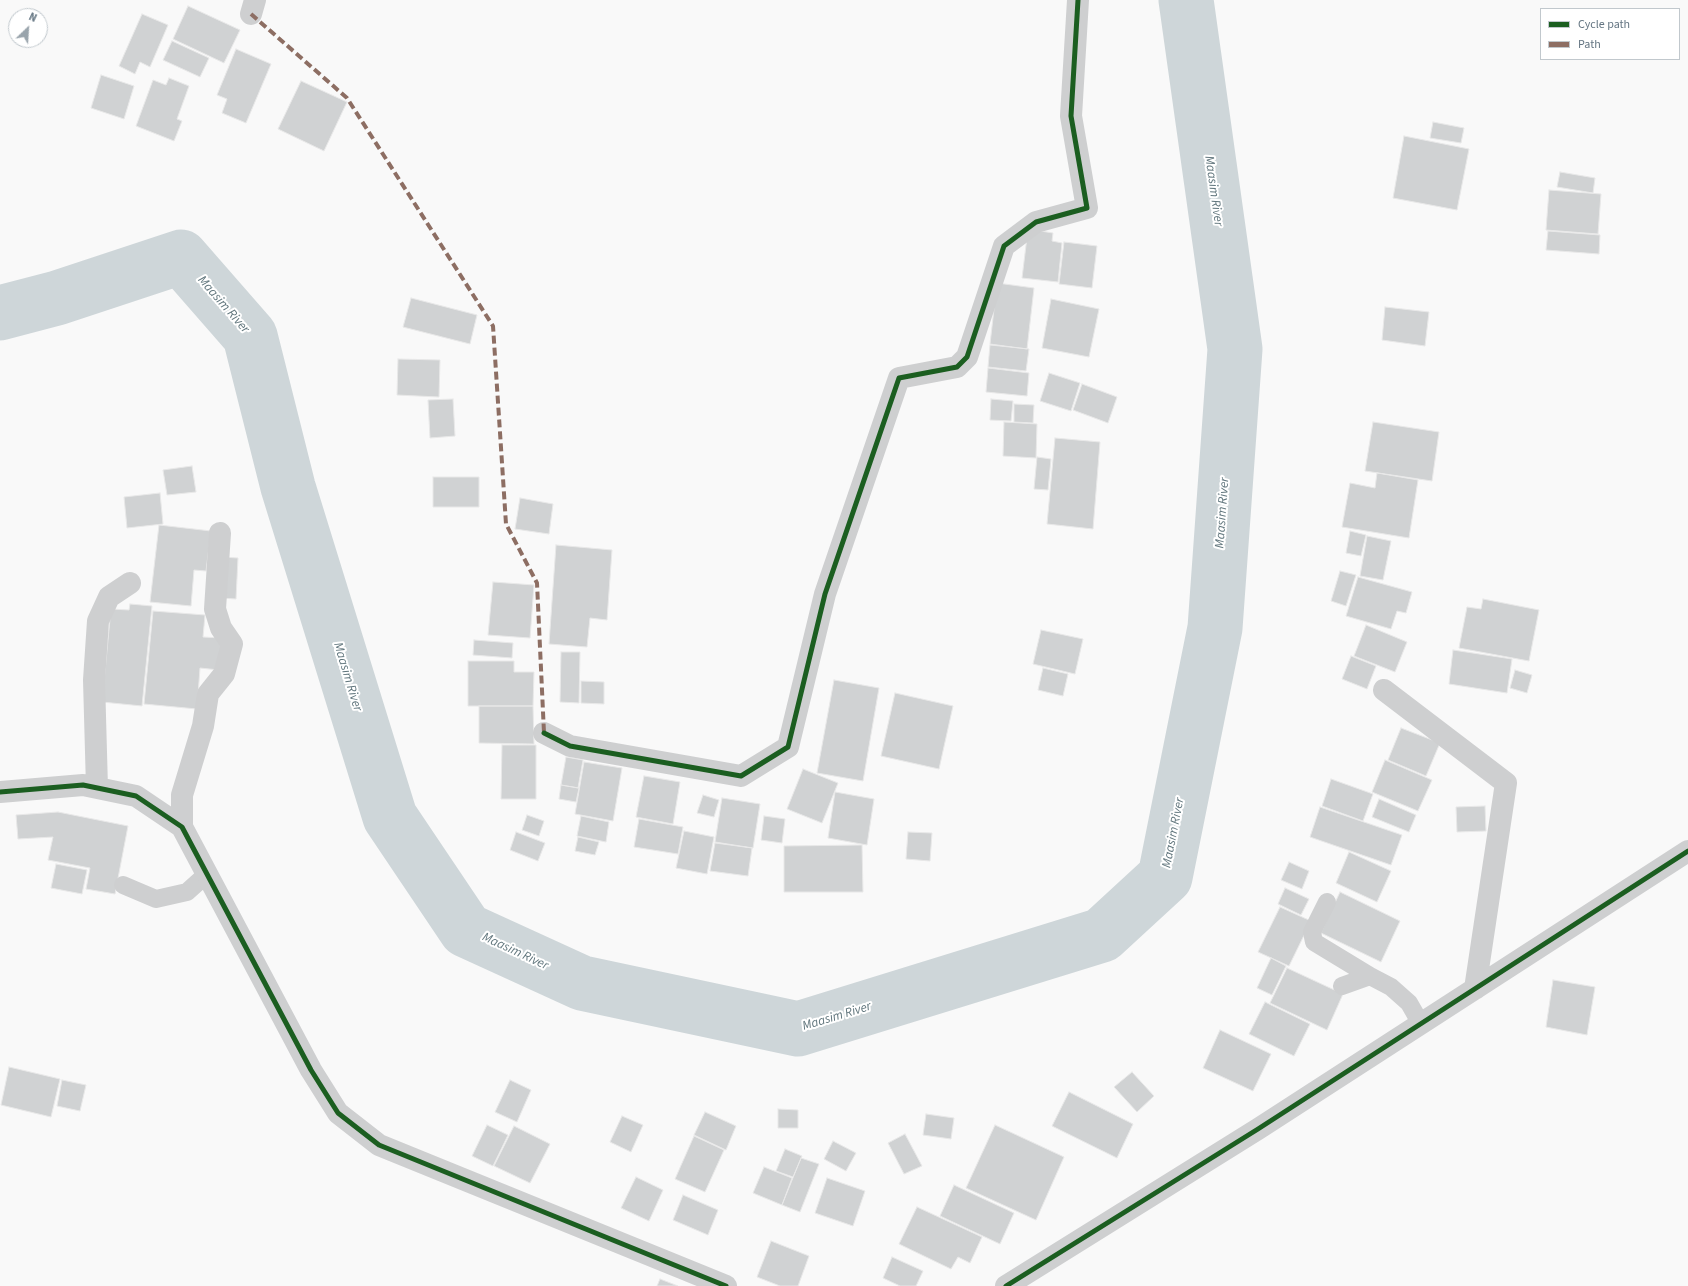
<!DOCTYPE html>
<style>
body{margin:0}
#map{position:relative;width:1688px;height:1286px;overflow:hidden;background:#f9f9f9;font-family:"Source Sans 3",sans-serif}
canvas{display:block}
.legend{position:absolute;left:1540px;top:8px;width:140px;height:52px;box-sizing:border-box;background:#fff;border:1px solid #c1c8cd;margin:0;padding:5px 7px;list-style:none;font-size:12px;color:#657683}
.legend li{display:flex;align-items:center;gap:8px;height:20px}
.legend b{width:20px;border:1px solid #c1c8cd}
.north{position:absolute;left:8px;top:8px;width:40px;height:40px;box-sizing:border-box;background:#fff;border:1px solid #c1c8cd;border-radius:50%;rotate:25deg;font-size:11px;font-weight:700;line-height:16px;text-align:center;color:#657683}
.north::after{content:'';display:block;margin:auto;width:14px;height:18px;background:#99a4ac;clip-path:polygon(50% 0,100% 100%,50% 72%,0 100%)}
</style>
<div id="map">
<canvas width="1688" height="1286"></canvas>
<ul class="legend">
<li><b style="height:5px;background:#1b5e20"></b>Cycle path</li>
<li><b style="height:5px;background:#8d6e63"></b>Path</li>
</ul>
<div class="north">N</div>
</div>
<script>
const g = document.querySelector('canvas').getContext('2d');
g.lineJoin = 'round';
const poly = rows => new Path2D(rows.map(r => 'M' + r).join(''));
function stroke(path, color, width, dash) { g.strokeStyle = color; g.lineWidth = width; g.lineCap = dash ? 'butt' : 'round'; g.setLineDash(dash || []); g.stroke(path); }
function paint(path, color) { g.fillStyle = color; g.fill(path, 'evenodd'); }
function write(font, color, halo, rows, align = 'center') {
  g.font = font + ' "Source Sans 3",sans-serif'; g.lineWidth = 4; g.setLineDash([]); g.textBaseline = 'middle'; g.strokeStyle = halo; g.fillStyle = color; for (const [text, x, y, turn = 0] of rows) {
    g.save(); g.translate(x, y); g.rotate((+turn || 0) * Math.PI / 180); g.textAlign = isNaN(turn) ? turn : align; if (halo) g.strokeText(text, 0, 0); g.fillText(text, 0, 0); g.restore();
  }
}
stroke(poly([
 [0,313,57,298,181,257,250,336,288,487,390,817,466,930,582,983,798,1029,1102,935,1165,877,1215,628,1235,349,1186,0]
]), '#ced6d9', 55);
const building = poly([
 [188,6,240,30,224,63,173,39,188,6],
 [142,14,168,25,150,67,140,62,135,74,119,66,142,14],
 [172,41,209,58,200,77,163,60,172,41],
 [236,49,271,64,246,123,222,113,227,99,217,95,236,49],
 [101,75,134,86,124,119,91,108,101,75],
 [169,78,189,86,177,119,182,121,174,141,136,126,153,80,166,85,169,78],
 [301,81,347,102,324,151,278,129,301,81],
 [1433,122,1464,128,1461,143,1430,138,1433,122],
 [1404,136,1469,149,1457,210,1393,198,1404,136],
 [1560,172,1595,178,1593,193,1557,187,1560,172],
 [1549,190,1601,194,1598,234,1546,230,1549,190],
 [1028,229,1053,233,1052,241,1062,243,1058,282,1022,278,1028,229],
 [1548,231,1600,235,1599,254,1546,250,1548,231],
 [1064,242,1097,246,1092,288,1059,284,1064,242],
 [997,283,1034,288,1027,349,990,344,997,283],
 [411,298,477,315,470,344,403,327,411,298],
 [1051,299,1099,309,1089,357,1042,348,1051,299],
 [1385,307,1429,312,1425,346,1382,340,1385,307],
 [990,345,1029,349,1026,371,988,367,990,345],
 [398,359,440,360,439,397,397,395,398,359],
 [988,368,1029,373,1027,396,986,392,988,368],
 [1049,373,1080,383,1071,411,1040,401,1049,373],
 [1082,384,1117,397,1108,423,1073,410,1082,384],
 [453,399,455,436,430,438,428,400,453,399],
 [991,399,1013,401,1011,421,990,420,991,399],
 [1014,404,1034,405,1033,423,1014,422,1014,404],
 [1004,422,1037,424,1036,458,1003,456,1004,422],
 [1373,422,1439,432,1432,481,1365,471,1373,422],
 [1055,438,1100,442,1093,529,1047,524,1055,438],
 [1037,457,1051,459,1048,490,1034,489,1037,457],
 [192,466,196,492,167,495,163,470,192,466],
 [1377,473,1418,480,1409,538,1342,527,1350,483,1375,488,1377,473],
 [433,477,479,477,479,507,433,507,433,477],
 [160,493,163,524,127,528,124,497,160,493],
 [520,498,553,504,549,534,515,529,520,498],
 [159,525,211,531,206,571,194,570,191,606,150,602,159,525],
 [1350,531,1366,535,1361,556,1346,553,1350,531],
 [1367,536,1391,541,1383,580,1360,576,1367,536],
 [556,545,612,550,607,620,590,618,587,647,549,644,556,545],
 [222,557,238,558,236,599,220,598,222,557],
 [1340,571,1356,575,1346,606,1331,601,1340,571],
 [1358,577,1412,592,1406,613,1397,611,1391,629,1346,616,1358,577],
 [493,582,534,585,530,638,488,635,493,582],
 [1483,599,1539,610,1529,661,1459,648,1467,607,1481,609,1483,599],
 [130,604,152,606,142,706,102,702,111,609,129,610,130,604],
 [153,611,205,615,203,637,222,638,219,670,200,668,197,709,144,704,153,611],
 [1366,625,1407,642,1395,672,1354,656,1366,625],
 [1041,630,1083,639,1075,674,1033,664,1041,630],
 [474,640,513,643,512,658,473,655,474,640],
 [1453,650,1512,659,1507,693,1449,684,1453,650],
 [561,652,580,652,579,703,560,702,561,652],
 [1351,656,1376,666,1367,689,1342,679,1351,656],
 [468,661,514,661,514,672,534,672,533,706,468,706,468,661],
 [1043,668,1068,674,1063,696,1038,690,1043,668],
 [1515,670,1532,675,1527,693,1510,688,1515,670],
 [834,680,879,688,863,781,817,773,834,680],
 [581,681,604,682,604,704,581,703,581,681],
 [895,693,953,706,939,769,881,756,895,693],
 [479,706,533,706,534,744,479,743,479,706],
 [1401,728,1440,743,1426,776,1388,760,1401,728],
 [502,745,536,745,536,799,501,799,502,745],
 [566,757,583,760,578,788,561,785,566,757],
 [1385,760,1432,780,1418,811,1372,792,1385,760],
 [584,762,622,768,613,821,575,814,584,762],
 [803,769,838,783,822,823,787,809,803,769],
 [644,776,680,782,673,824,636,817,644,776],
 [1331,779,1373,794,1363,821,1322,806,1331,779],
 [561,785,579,788,576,802,559,799,561,785],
 [835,792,874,799,867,845,828,838,835,792],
 [703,795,719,800,714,817,697,813,703,795],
 [722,798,760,804,753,848,715,842,722,798],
 [1379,799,1416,815,1409,832,1372,817,1379,799],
 [1485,806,1486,831,1457,832,1456,807,1485,806],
 [1320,807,1402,835,1391,865,1310,837,1320,807],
 [58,812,128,826,115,894,86,889,90,868,48,860,53,837,18,839,16,815,58,812],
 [527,815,544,821,539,836,522,830,527,815],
 [581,816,609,822,606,842,577,836,581,816],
 [764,816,785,819,782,843,761,840,764,816],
 [639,819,683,827,678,854,634,847,639,819],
 [684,831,714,837,707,874,676,868,684,831],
 [516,832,545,843,538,861,510,850,516,832],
 [908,832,932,833,930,861,906,859,908,832],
 [578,837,599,842,595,855,575,851,578,837],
 [715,843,752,848,748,876,710,871,715,843],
 [862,845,863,892,784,892,784,846,862,845],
 [1349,852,1391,871,1377,902,1336,883,1349,852],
 [1289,862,1309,871,1302,889,1281,880,1289,862],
 [56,864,87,870,82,894,51,888,56,864],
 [1285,888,1309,899,1301,915,1278,904,1285,888],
 [1340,892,1400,921,1381,962,1321,933,1340,892],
 [1280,907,1311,921,1289,966,1258,952,1280,907],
 [1271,958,1286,966,1272,995,1257,988,1271,958],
 [1287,968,1343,994,1327,1030,1270,1003,1287,968],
 [1553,980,1595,987,1587,1035,1546,1027,1553,980],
 [1265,1002,1310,1024,1294,1056,1249,1034,1265,1002],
 [1220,1030,1271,1054,1253,1091,1203,1068,1220,1030],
 [9,1067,60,1079,51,1117,1,1105,9,1067],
 [1132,1072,1154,1096,1137,1112,1114,1087,1132,1072],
 [62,1080,86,1085,80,1111,57,1106,62,1080],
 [510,1080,531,1090,517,1122,495,1112,510,1080],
 [1069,1092,1133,1124,1117,1158,1052,1126,1069,1092],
 [778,1109,798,1110,798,1128,778,1128,778,1109],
 [705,1112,736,1126,726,1150,694,1135,705,1112],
 [926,1114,954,1118,951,1139,923,1135,926,1114],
 [622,1116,643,1125,631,1152,610,1142,622,1116],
 [487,1125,508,1135,493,1166,472,1156,487,1125],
 [995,1125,1064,1157,1036,1220,966,1188,995,1125],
 [514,1126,550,1144,530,1183,494,1166,514,1126],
 [905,1134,922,1166,904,1174,888,1143,905,1134],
 [694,1136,724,1150,705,1192,675,1179,694,1136],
 [833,1141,856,1153,846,1171,824,1159,833,1141],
 [785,1149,802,1156,793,1177,776,1171,785,1149],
 [801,1158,819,1164,800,1212,782,1205,801,1158],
 [764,1167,792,1178,782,1205,753,1193,764,1167],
 [636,1177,663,1190,649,1221,621,1208,636,1177],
 [827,1178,865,1191,853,1226,815,1213,827,1178],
 [954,1185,1014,1213,1000,1244,940,1216,954,1185],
 [683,1195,718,1210,708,1235,673,1220,683,1195],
 [917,1207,982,1237,970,1263,958,1257,951,1269,899,1244,917,1207],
 [771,1241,809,1256,798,1286,780,1286,757,1277,771,1241],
 [892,1257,923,1271,916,1286,900,1286,883,1278,892,1257],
 [660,1279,678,1286,657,1286,660,1279]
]);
paint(building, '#d0d2d3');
stroke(building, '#e8e8e8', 1);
stroke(poly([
 [123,885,156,899,187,892,207,874],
 [1327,902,1312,932,1314,942,1370,976],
 [1342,986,1370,976,1391,987,1409,1003,1421,1024]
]), '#cecfd0', 18);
stroke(poly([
 [251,14,255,0],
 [1384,690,1506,783,1475,989],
 [544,733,570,746,741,776,788,747,825,594,899,378,957,367,967,357,1004,246,1036,222,1087,208,1071,116,1078,0],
 [97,788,94,680,98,621,109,597,130,583],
 [0,792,83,785,136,796,182,827,311,1070,338,1113,379,1145,726,1286],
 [182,827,182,795,203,726,208,694,224,674,232,644,221,628,215,609,220,533],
 [1006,1286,1258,1129,1688,851]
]), '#cecfd0', 22);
stroke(poly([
 [251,14,347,98,493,326,506,524,537,583,544,733]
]), '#8d6e63', 4, [8, 4]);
stroke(poly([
 [544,733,570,746,741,776,788,747,825,594,899,378,957,367,967,357,1004,246,1036,222,1087,208,1071,116,1078,0],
 [0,792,83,785,136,796,182,827,311,1070,338,1113,379,1145,726,1286],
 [1006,1286,1258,1129,1688,851]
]), '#1b5e20', 5);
write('italic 13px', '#60757c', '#fff', [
 ["Maasim River",1213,191,82],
 ["Maasim River",223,305,49],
 ["Maasim River",1223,513,-86],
 ["Maasim River",347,677,73],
 ["Maasim River",1174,833,-79],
 ["Maasim River",515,952,25],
 ["Maasim River",837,1017,-17]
]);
</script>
